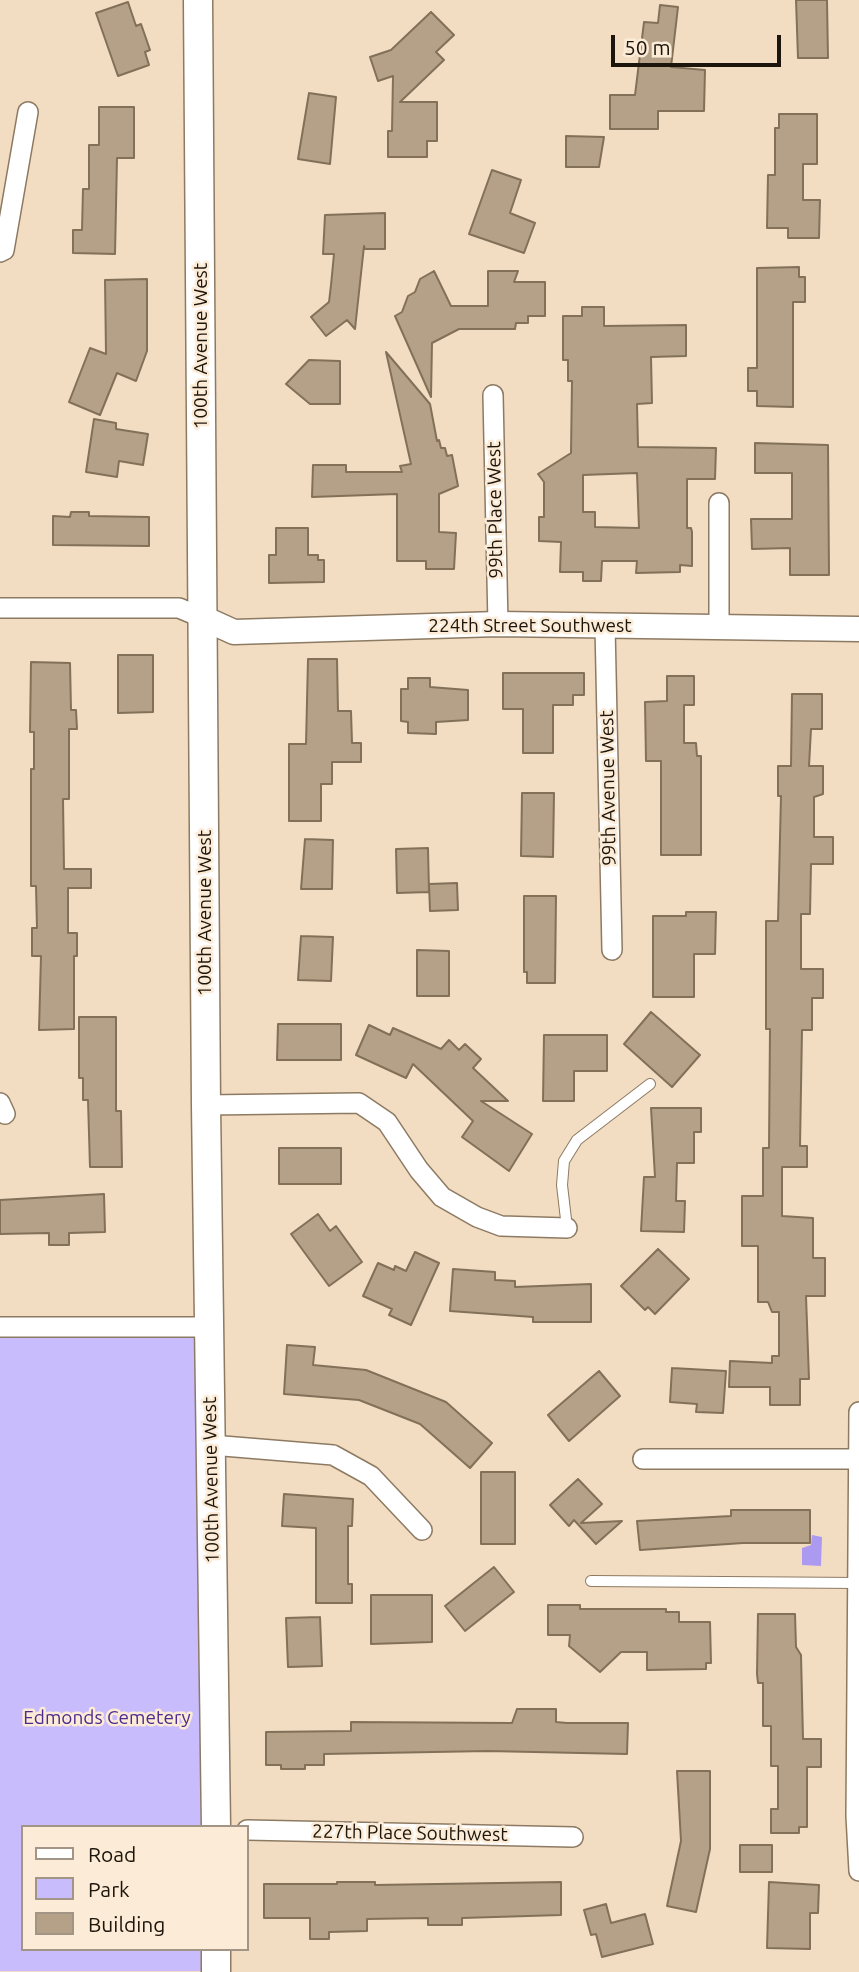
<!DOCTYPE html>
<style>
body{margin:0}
#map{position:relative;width:859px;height:1972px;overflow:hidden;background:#f2ddc3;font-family:Ubuntu,sans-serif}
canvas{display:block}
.legend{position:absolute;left:21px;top:1825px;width:228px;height:126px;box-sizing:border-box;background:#fcebd6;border:2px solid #a29585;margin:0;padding:9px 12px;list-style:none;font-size:21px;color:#1c150b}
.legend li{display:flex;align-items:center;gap:14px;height:35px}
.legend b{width:35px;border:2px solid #a29585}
.scale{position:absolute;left:611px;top:35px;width:170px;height:32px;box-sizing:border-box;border:4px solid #1c150b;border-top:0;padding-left:9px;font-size:21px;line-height:24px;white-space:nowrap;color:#1c150b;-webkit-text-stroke:5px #fcebd6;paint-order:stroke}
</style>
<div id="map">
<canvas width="859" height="1972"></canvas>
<ul class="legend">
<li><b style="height:9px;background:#fff"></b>Road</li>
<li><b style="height:19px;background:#c8bcfd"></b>Park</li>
<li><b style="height:19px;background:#b5a188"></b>Building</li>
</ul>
<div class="scale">50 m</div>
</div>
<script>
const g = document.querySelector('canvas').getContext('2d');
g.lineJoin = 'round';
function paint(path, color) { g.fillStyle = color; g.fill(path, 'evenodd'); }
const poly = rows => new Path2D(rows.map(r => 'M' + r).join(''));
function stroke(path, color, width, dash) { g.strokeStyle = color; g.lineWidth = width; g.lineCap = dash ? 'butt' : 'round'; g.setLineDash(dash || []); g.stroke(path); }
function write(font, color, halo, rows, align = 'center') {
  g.font = font + ' Ubuntu,sans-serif'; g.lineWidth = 5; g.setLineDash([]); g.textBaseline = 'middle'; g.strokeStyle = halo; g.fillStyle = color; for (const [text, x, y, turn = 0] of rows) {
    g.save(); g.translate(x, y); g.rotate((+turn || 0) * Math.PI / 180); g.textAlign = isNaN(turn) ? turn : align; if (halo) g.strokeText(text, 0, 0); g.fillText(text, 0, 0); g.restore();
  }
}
paint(poly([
 [0,1327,209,1327,214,1827,23,1827,23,1949,216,1949,216,1971,0,1971]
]), '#c8bcfd');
paint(poly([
 [812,1535,822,1537,821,1566,802,1565,802,1548,811,1545]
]), '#ac9af1');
const building = poly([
 [796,0,827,0,828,58,798,58,796,0],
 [128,2,136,26,141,24,150,50,145,52,149,65,118,76,96,13,128,2],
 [660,5,678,7,671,67,705,70,704,111,658,111,658,129,610,129,610,95,635,95,644,22,658,23,660,5],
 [431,12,454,35,436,52,444,60,400,102,437,102,437,141,427,141,427,157,388,157,388,131,392,131,393,76,378,81,370,57,391,50,431,12],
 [309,93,336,97,330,164,298,159,309,93],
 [99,107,134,107,134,158,117,158,115,254,73,253,73,230,82,230,83,189,89,189,89,145,99,145,99,107],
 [779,114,817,114,817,164,803,164,803,200,820,200,819,238,788,238,788,228,767,228,768,175,775,175,775,128,779,128,779,114],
 [566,136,604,137,599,167,566,167,566,136],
 [492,170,521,180,510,213,535,223,524,253,469,234,492,170],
 [385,213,385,249,365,249,364,246,355,329,347,320,326,336,311,317,329,302,331,285,334,254,323,254,325,215,385,213],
 [799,267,799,277,805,277,805,302,793,302,793,407,757,406,757,391,748,391,748,368,757,368,757,268,799,267],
 [434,271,451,306,488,306,488,271,518,271,514,282,545,282,545,316,528,316,528,323,516,323,515,329,459,329,432,343,431,397,395,316,402,312,408,296,415,292,420,279,434,271],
 [147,279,147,351,136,381,117,373,100,415,69,402,90,348,106,354,105,280,147,279],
 [582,307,604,307,604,326,686,325,686,356,651,357,652,403,637,404,638,447,716,448,715,479,687,479,687,528,691,528,692,532,692,566,680,565,680,572,636,573,637,561,602,561,601,581,583,581,583,572,560,572,561,542,539,541,539,517,544,517,544,482,538,474,571,453,572,381,568,381,568,360,563,360,563,316,582,316,582,307],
 [637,473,639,528,595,527,595,512,583,512,583,475,637,473],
 [386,352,430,404,437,441,439,440,441,448,445,448,447,456,452,455,458,486,439,494,439,532,456,533,454,569,426,569,426,561,397,561,397,494,312,497,313,465,346,465,346,472,402,472,400,466,411,464,386,352],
 [309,360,340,361,340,404,310,404,286,384,309,360],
 [94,419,116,423,116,429,148,434,143,465,119,461,117,477,86,472,94,419],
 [755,443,828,445,829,575,790,575,790,548,752,549,751,519,792,519,792,473,755,473,755,443],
 [71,512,89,512,89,516,149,517,149,546,53,545,53,516,70,517,71,512],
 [276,528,308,528,308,555,318,555,318,560,324,560,324,582,269,583,269,555,276,555,276,528],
 [118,655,153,655,153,712,118,713,118,655],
 [308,659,337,659,338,711,351,711,352,743,361,743,361,762,332,762,332,784,321,784,321,821,289,821,289,744,306,744,308,659],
 [31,662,70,663,71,710,76,710,77,729,69,729,69,799,63,799,64,869,91,869,91,888,68,888,68,933,77,933,77,956,74,956,74,1029,39,1030,41,956,32,956,32,928,37,928,36,886,31,886,31,769,34,769,34,732,30,732,31,662],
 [503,673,584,673,584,695,573,695,573,705,553,705,553,753,523,753,523,709,503,709,503,673],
 [667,676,694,676,694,705,684,705,684,743,696,743,697,756,701,756,701,855,661,855,661,761,646,761,645,702,667,701,667,676],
 [408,678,430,678,430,687,468,690,468,720,436,722,436,734,408,733,408,722,401,721,401,689,408,689,408,678],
 [792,694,822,694,822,729,811,729,809,766,823,766,823,794,814,797,814,837,833,837,833,864,811,864,810,914,801,914,801,969,823,969,823,998,812,998,812,1030,802,1030,800,1146,807,1146,807,1167,782,1167,782,1216,813,1218,813,1258,825,1258,825,1296,806,1296,809,1379,800,1379,800,1405,770,1405,770,1387,729,1387,730,1361,772,1363,772,1356,779,1356,779,1312,772,1312,768,1302,758,1302,758,1246,742,1246,742,1196,763,1196,763,1148,769,1148,770,1029,766,1029,766,921,778,921,781,796,778,796,778,766,791,766,792,694],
 [522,793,554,793,553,857,521,856,522,793],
 [305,839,333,840,332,889,301,889,305,839],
 [428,848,429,892,397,893,396,849,428,848],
 [457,883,458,910,430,911,429,884,457,883],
 [524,896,556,896,555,983,527,983,527,972,524,972,524,896],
 [686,912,716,912,715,954,694,954,694,997,653,997,653,916,686,916,686,912],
 [301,936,333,937,331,981,298,980,301,936],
 [417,950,449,951,449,996,417,996,417,950],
 [651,1012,700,1055,672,1087,624,1044,651,1012],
 [79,1017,116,1017,116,1111,121,1111,122,1167,90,1167,88,1100,83,1100,83,1078,79,1078,79,1017],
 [278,1024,341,1024,341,1060,277,1060,278,1024],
 [369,1025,390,1035,393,1028,441,1049,449,1040,459,1050,465,1044,481,1059,473,1068,508,1101,481,1101,532,1134,509,1171,462,1137,473,1121,413,1064,406,1078,356,1055,369,1025],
 [544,1035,607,1035,607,1071,574,1071,574,1101,543,1101,544,1035],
 [651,1108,701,1108,701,1132,694,1132,694,1163,677,1163,676,1201,685,1201,684,1232,641,1231,644,1177,655,1177,651,1108],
 [279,1148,341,1148,341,1184,279,1184,279,1148],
 [104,1194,105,1232,69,1233,69,1245,49,1245,49,1233,0,1234,0,1200,104,1194],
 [318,1214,330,1231,336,1226,362,1262,329,1286,291,1234,318,1214],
 [658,1249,689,1279,655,1314,648,1307,645,1310,621,1286,658,1249],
 [415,1252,439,1263,411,1325,389,1315,392,1309,363,1296,378,1263,394,1270,395,1266,406,1271,415,1252],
 [453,1269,495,1272,495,1280,515,1281,515,1287,591,1284,591,1322,533,1322,533,1317,450,1311,453,1269],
 [287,1345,315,1347,313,1365,366,1370,446,1402,492,1443,470,1468,420,1424,359,1400,284,1394,287,1345],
 [672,1368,726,1371,723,1413,696,1412,697,1404,670,1402,672,1368],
 [599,1371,620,1396,569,1441,548,1415,599,1371],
 [481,1472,515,1472,515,1544,481,1544,481,1472],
 [578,1479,602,1504,581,1523,622,1521,596,1544,574,1520,569,1526,550,1505,578,1479],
 [284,1494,353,1499,352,1526,348,1526,348,1584,352,1584,352,1603,316,1603,316,1528,282,1526,284,1494],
 [731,1510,810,1510,810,1543,743,1543,640,1550,637,1521,731,1516,731,1510],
 [494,1567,514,1592,465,1631,445,1606,494,1567],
 [371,1595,432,1595,432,1642,371,1644,371,1595],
 [548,1605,580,1605,580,1609,666,1609,666,1612,679,1612,679,1622,710,1622,711,1663,706,1663,706,1669,647,1670,647,1652,621,1652,600,1672,569,1646,570,1635,548,1635,548,1605],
 [758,1614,795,1614,796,1647,801,1655,803,1739,821,1739,821,1767,807,1767,807,1827,799,1827,799,1833,771,1833,771,1809,778,1809,778,1766,771,1766,771,1726,763,1726,763,1683,758,1683,757,1674,758,1614],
 [320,1617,322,1666,288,1667,286,1618,320,1617],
 [517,1709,556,1709,556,1722,567,1723,628,1723,627,1754,488,1751,324,1754,324,1765,305,1765,305,1769,281,1769,281,1765,266,1765,266,1732,351,1731,351,1722,512,1723,517,1709],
 [677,1771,710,1771,710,1849,696,1912,667,1906,681,1841,677,1771],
 [740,1845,772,1845,772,1872,740,1872,740,1845],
 [337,1882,375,1882,375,1885,561,1882,561,1915,462,1918,462,1925,428,1925,428,1918,367,1919,367,1931,329,1932,329,1939,310,1939,310,1918,264,1918,264,1884,337,1884,337,1882],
 [769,1882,819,1885,818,1913,810,1913,810,1949,767,1948,769,1882],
 [606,1904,611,1923,645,1914,653,1944,602,1957,596,1934,591,1935,584,1910,606,1904]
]);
paint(building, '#b5a188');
stroke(building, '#827058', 2);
const service = poly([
 [567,1228,562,1185,564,1161,577,1140,650,1084],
 [591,1581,858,1583]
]);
const minor = poly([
 [0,252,4,250,28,112],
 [493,395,498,624],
 [719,503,719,627],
 [0,608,179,608,203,618],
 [605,626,612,950],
 [0,1103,5,1114],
 [206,1105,359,1103,387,1122,419,1170,442,1197,477,1217,501,1226,567,1228],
 [0,1327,209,1327],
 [859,1412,856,1816,859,1871],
 [211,1445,333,1455,371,1476,422,1530],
 [643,1459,859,1459],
 [247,1830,573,1837]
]);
const tertiary = poly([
 [203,618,234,632,498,624,859,629]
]);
const secondary = poly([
 [198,0,206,1105,216,1827],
 [216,1949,216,1972]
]);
stroke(service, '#8d7a62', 12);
stroke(minor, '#8d7a62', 22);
stroke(tertiary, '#8d7a62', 27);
stroke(secondary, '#8d7a62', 31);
stroke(service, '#fff', 10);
stroke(minor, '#fff', 19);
stroke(tertiary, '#fff', 24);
stroke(secondary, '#fff', 28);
write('19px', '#1c150b', '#fcebd6', [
 ["100th Avenue West",201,346,-90],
 ["99th Place West",495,510,-91],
 ["224th Street Southwest",530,626],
 ["99th Avenue West",608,788,-91],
 ["100th Avenue West",205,913,-90],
 ["100th Avenue West",211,1480,-91],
 ["227th Place Southwest",410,1833,1]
]);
write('19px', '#4c2c8f', '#fcebd6', [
 ["Edmonds Cemetery",107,1718]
]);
</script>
